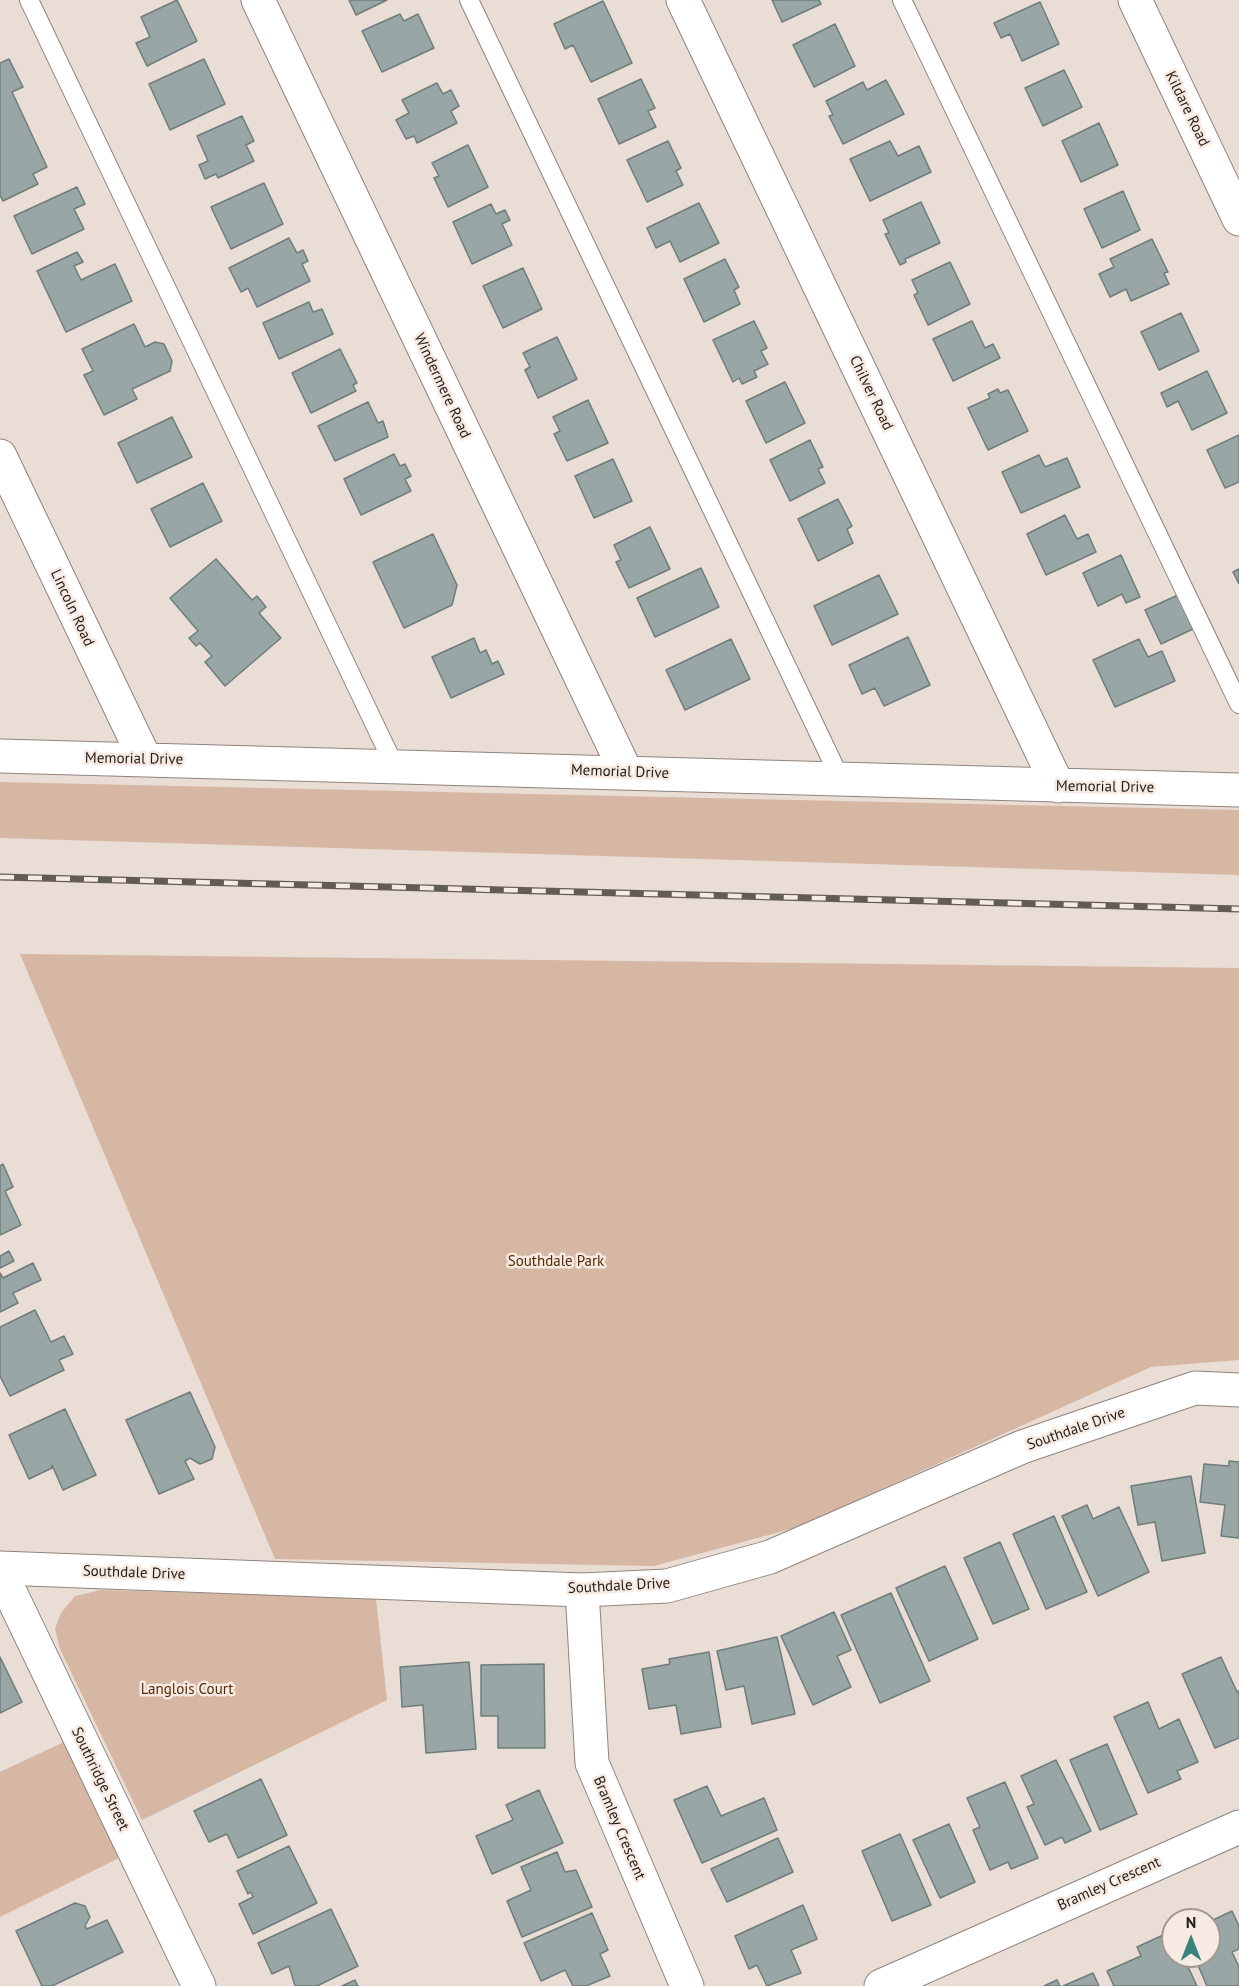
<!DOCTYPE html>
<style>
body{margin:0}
#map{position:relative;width:1239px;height:1986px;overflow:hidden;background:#eaddd5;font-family:"PT Sans",sans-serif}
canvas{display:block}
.north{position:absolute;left:1161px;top:1908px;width:60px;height:60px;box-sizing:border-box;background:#f7eae2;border:2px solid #a29892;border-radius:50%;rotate:0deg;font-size:16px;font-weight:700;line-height:24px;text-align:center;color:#221d1a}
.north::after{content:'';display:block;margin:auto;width:21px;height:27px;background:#3b827b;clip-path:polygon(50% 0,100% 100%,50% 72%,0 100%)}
</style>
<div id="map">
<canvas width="1239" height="1986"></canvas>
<div class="north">N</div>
</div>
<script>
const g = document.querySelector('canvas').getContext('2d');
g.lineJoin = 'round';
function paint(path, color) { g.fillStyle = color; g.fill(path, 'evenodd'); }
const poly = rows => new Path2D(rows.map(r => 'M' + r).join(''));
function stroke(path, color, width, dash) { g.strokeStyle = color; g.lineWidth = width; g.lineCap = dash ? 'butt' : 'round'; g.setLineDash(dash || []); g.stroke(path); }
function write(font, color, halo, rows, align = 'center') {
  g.font = font + ' "PT Sans",sans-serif'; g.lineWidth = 5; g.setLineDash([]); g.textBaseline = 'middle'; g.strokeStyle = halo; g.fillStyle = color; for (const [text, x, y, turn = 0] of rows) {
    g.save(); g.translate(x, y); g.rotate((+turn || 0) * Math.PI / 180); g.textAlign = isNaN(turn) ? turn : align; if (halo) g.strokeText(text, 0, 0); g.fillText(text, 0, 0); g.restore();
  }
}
paint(poly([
 [0,782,1239,810,1239,875,0,838],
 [20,954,1239,968,1239,1360,1151,1367,798,1527,654,1566,275,1559],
 [100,1590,376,1598,387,1700,142,1820,60,1649,55,1629,61,1613,75,1596],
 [64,1742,119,1858,0,1917,0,1772]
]), '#d6b7a3');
const building = poly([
 [177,0,197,41,147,66,136,43,150,37,141,17,177,0],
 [349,0,387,0,356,15,349,0],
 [772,0,819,0,821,4,782,22,772,0],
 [603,1,632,63,591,82,573,45,565,49,554,24,603,1],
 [1040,2,1059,44,1022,61,1010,34,1001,38,994,23,1040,2],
 [400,14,404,21,418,14,434,48,382,72,362,31,400,14],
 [835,24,855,66,814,87,793,45,835,24],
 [9,59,23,87,12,92,47,167,33,174,38,184,3,201,0,195,0,63,9,59],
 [204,59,225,104,170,130,149,84,204,59],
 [1064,70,1082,107,1043,126,1025,88,1064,70],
 [641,79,655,108,648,111,656,127,619,144,598,99,641,79],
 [886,80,904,114,843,144,829,116,833,115,826,101,863,82,867,90,886,80],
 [437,83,443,94,451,90,459,106,451,111,457,123,417,143,414,136,406,139,396,120,409,113,402,100,437,83],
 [242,116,254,141,246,145,254,161,218,178,216,174,205,179,199,165,208,161,197,136,242,116],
 [1099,123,1118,165,1081,182,1062,141,1099,123],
 [668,141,681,168,676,171,683,185,647,202,627,160,668,141],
 [890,141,898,156,919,146,931,172,870,201,850,159,890,141],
 [468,145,488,187,448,207,434,178,439,176,432,163,468,145],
 [264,183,283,224,231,249,211,207,264,183],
 [77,187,85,204,74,209,84,229,32,254,14,216,77,187],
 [1123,191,1140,230,1102,248,1084,209,1123,191],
 [921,202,940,243,905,259,906,262,900,265,885,234,889,233,883,220,921,202],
 [699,203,719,243,680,262,670,241,656,248,647,228,699,203],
 [491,204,496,214,505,210,510,220,502,224,512,245,472,264,453,222,491,204],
 [289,238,297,253,303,250,308,261,302,264,310,281,257,307,248,288,241,292,229,268,289,238],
 [1152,239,1168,272,1164,273,1169,284,1131,301,1126,289,1110,297,1099,274,1114,267,1110,259,1152,239],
 [77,252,83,262,74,266,81,280,115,264,132,301,66,332,37,271,77,252],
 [725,259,739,287,734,290,740,304,704,322,684,279,725,259],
 [950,262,970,304,928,325,914,295,918,293,912,280,950,262],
 [523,268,542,309,503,328,483,286,523,268],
 [309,302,313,312,322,309,333,334,279,359,263,323,309,302],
 [1181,313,1199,351,1159,370,1141,332,1181,313],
 [754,321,767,348,761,351,768,364,754,371,757,377,742,384,739,378,733,382,713,340,754,321],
 [972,321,985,348,993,344,1000,358,953,381,933,339,972,321],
 [134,324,145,347,155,342,164,344,172,361,170,371,132,389,137,399,104,415,84,375,93,371,82,349,134,324],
 [557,337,577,379,538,398,525,370,530,367,523,353,557,337],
 [340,349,357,383,353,385,356,391,311,413,292,373,340,349],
 [1207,371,1227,413,1192,430,1178,401,1167,407,1161,393,1207,371],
 [785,382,805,423,766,443,746,401,785,382],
 [998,389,1000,393,1008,390,1028,431,988,450,968,408,990,398,988,394,998,389],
 [588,400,608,443,567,461,554,434,560,431,553,417,588,400],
 [368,402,378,423,383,421,388,437,335,461,318,426,368,402],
 [172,417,192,457,137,483,118,443,172,417],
 [1239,435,1239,482,1225,488,1207,450,1239,435],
 [810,440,823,467,818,469,825,483,790,501,770,460,810,440],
 [394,454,400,466,405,464,411,476,405,479,411,491,361,515,344,479,394,454],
 [1039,455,1045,467,1067,458,1080,487,1021,513,1002,472,1039,455],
 [613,459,632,501,594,518,575,476,613,459],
 [203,483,222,521,170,547,151,509,203,483],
 [838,499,852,526,847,529,853,543,818,561,798,519,838,499],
 [1065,515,1077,539,1088,534,1096,552,1046,575,1027,534,1065,515],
 [650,527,670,569,629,588,616,562,621,560,614,545,650,527],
 [433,534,457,585,452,605,404,628,373,562,433,534],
 [1121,555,1140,597,1126,603,1122,594,1098,606,1083,573,1121,555],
 [216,559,252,600,257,596,266,607,259,613,281,638,225,686,205,662,212,656,210,654,200,643,196,646,189,638,198,631,170,598,216,559],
 [701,568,719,607,655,637,637,598,701,568],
 [1239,569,1239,584,1233,572,1239,569],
 [879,575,898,614,832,645,814,606,879,575],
 [1178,595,1193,629,1161,644,1145,610,1178,595],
 [908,637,930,685,884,706,875,688,862,694,849,665,908,637],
 [474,638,480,653,486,650,492,664,498,661,504,674,451,698,432,657,474,638],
 [731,639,750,679,685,710,666,670,731,639],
 [1139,639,1148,657,1162,651,1175,681,1115,707,1093,660,1139,639],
 [3,1164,13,1187,5,1191,21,1225,0,1235,0,1166,3,1164],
 [9,1251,14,1261,0,1268,0,1256,9,1251],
 [33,1263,41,1280,13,1293,18,1303,0,1312,0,1273,3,1278,33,1263],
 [35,1310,51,1342,64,1336,73,1354,59,1360,64,1370,10,1396,0,1376,0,1327,35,1310],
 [190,1392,215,1447,212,1459,200,1464,190,1458,185,1461,194,1479,159,1494,126,1420,190,1392],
 [65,1409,96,1475,63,1490,52,1465,52,1468,29,1479,9,1435,65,1409],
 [1229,1461,1239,1462,1239,1538,1221,1536,1225,1505,1200,1502,1204,1464,1229,1466,1229,1461],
 [1191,1476,1205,1553,1162,1561,1155,1522,1138,1525,1131,1486,1191,1476],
 [1087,1505,1093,1519,1119,1507,1149,1572,1098,1596,1062,1516,1087,1505],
 [1054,1516,1087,1592,1046,1609,1013,1534,1054,1516],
 [1000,1542,1029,1609,993,1624,964,1558,1000,1542],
 [945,1566,978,1639,929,1661,896,1588,945,1566],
 [891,1593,930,1681,880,1703,841,1615,891,1593],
 [834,1612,851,1650,837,1656,851,1687,813,1705,781,1636,834,1612],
 [777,1637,795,1714,752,1724,744,1686,726,1690,717,1651,777,1637],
 [709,1652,721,1727,681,1734,676,1705,649,1709,642,1669,670,1664,669,1659,709,1652],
 [0,1657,22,1702,0,1713,0,1657],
 [1221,1657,1237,1692,1239,1691,1239,1738,1215,1748,1182,1674,1221,1657],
 [469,1662,476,1749,426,1753,423,1705,402,1707,400,1667,469,1662],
 [544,1664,545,1748,498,1748,498,1716,481,1716,481,1665,544,1664],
 [1148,1702,1159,1729,1179,1719,1198,1762,1177,1771,1181,1779,1148,1793,1114,1717,1148,1702],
 [1107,1744,1137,1814,1100,1830,1070,1760,1107,1744],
 [1056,1760,1091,1831,1065,1843,1062,1837,1045,1845,1027,1807,1034,1804,1021,1776,1056,1760],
 [261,1779,287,1835,238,1858,227,1834,209,1842,194,1811,261,1779],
 [1005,1782,1038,1858,1011,1869,1008,1862,990,1870,973,1830,980,1827,967,1798,1005,1782],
 [707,1786,721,1816,764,1798,777,1830,702,1863,674,1800,707,1786],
 [539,1790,563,1843,492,1874,476,1836,513,1820,506,1805,539,1790],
 [949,1824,975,1882,940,1898,913,1840,949,1824],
 [900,1834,931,1905,892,1921,862,1851,900,1834],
 [778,1838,793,1872,727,1902,711,1869,778,1838],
 [289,1846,317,1903,253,1934,239,1904,253,1897,251,1892,248,1894,237,1871,289,1846],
 [557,1852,565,1872,576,1870,592,1907,522,1937,507,1901,531,1890,521,1867,557,1852],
 [75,1903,85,1906,90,1917,85,1926,87,1929,107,1920,123,1952,52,1986,42,1986,16,1931,75,1903],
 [803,1905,817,1939,791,1950,801,1973,767,1986,757,1965,749,1969,735,1936,803,1905],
 [331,1909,358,1966,317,1986,295,1986,289,1966,272,1974,258,1943,331,1909],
 [1232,1911,1239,1926,1239,1949,1232,1952,1239,1967,1239,1986,1207,1986,1194,1956,1209,1956,1209,1922,1232,1911],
 [592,1913,608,1950,600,1954,610,1976,586,1986,573,1986,565,1970,541,1981,524,1943,592,1913],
 [1172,1931,1173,1956,1183,1956,1197,1986,1114,1986,1107,1971,1141,1956,1137,1947,1172,1931],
 [1093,1973,1099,1986,1063,1986,1093,1973],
 [355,1980,358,1986,342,1986,355,1980],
 [1057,1980,1060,1986,1044,1986,1057,1980]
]);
paint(building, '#98a7a5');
stroke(building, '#6e7d7b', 1.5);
const lane = poly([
 [29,0,395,767],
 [469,0,841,780],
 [902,0,1239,704]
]);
const street = poly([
 [258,0,626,772],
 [683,0,1058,786],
 [1135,0,1239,219],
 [0,456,145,759],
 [0,756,1239,790],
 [0,1571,199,1986],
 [582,1590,592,1763,687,1986],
 [881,1986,1239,1827]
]);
const secondary = poly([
 [0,1568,582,1590,667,1586,770,1557,1022,1447,1195,1388,1239,1390]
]);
stroke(lane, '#8f847d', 20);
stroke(street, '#8f847d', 35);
stroke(secondary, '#8f847d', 35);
stroke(lane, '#fff', 18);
stroke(street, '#fff', 33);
stroke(secondary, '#fff', 33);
const rail = poly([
 [0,877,1239,909]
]);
stroke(rail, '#625b56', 7);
stroke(rail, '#f7eae2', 4.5, [14]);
write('15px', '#221d1a', '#f7eae2', [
 ["Kildare Road",1187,109,64],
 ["Windermere Road",442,386,65],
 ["Chilver Road",871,393,64],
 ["Lincoln Road",72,608,65],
 ["Memorial Drive",134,759,1],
 ["Memorial Drive",620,772,2],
 ["Memorial Drive",1105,787,1],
 ["Southdale Drive",1076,1429,-19],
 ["Southdale Drive",134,1573,2],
 ["Southdale Drive",619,1586,-3],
 ["Southridge Street",100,1779,64],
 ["Bramley Crescent",619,1828,67],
 ["Bramley Crescent",1109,1884,-24]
]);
write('15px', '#552902', '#f7eae2', [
 ["Southdale Park",556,1262],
 ["Langlois Court",187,1690]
]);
</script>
